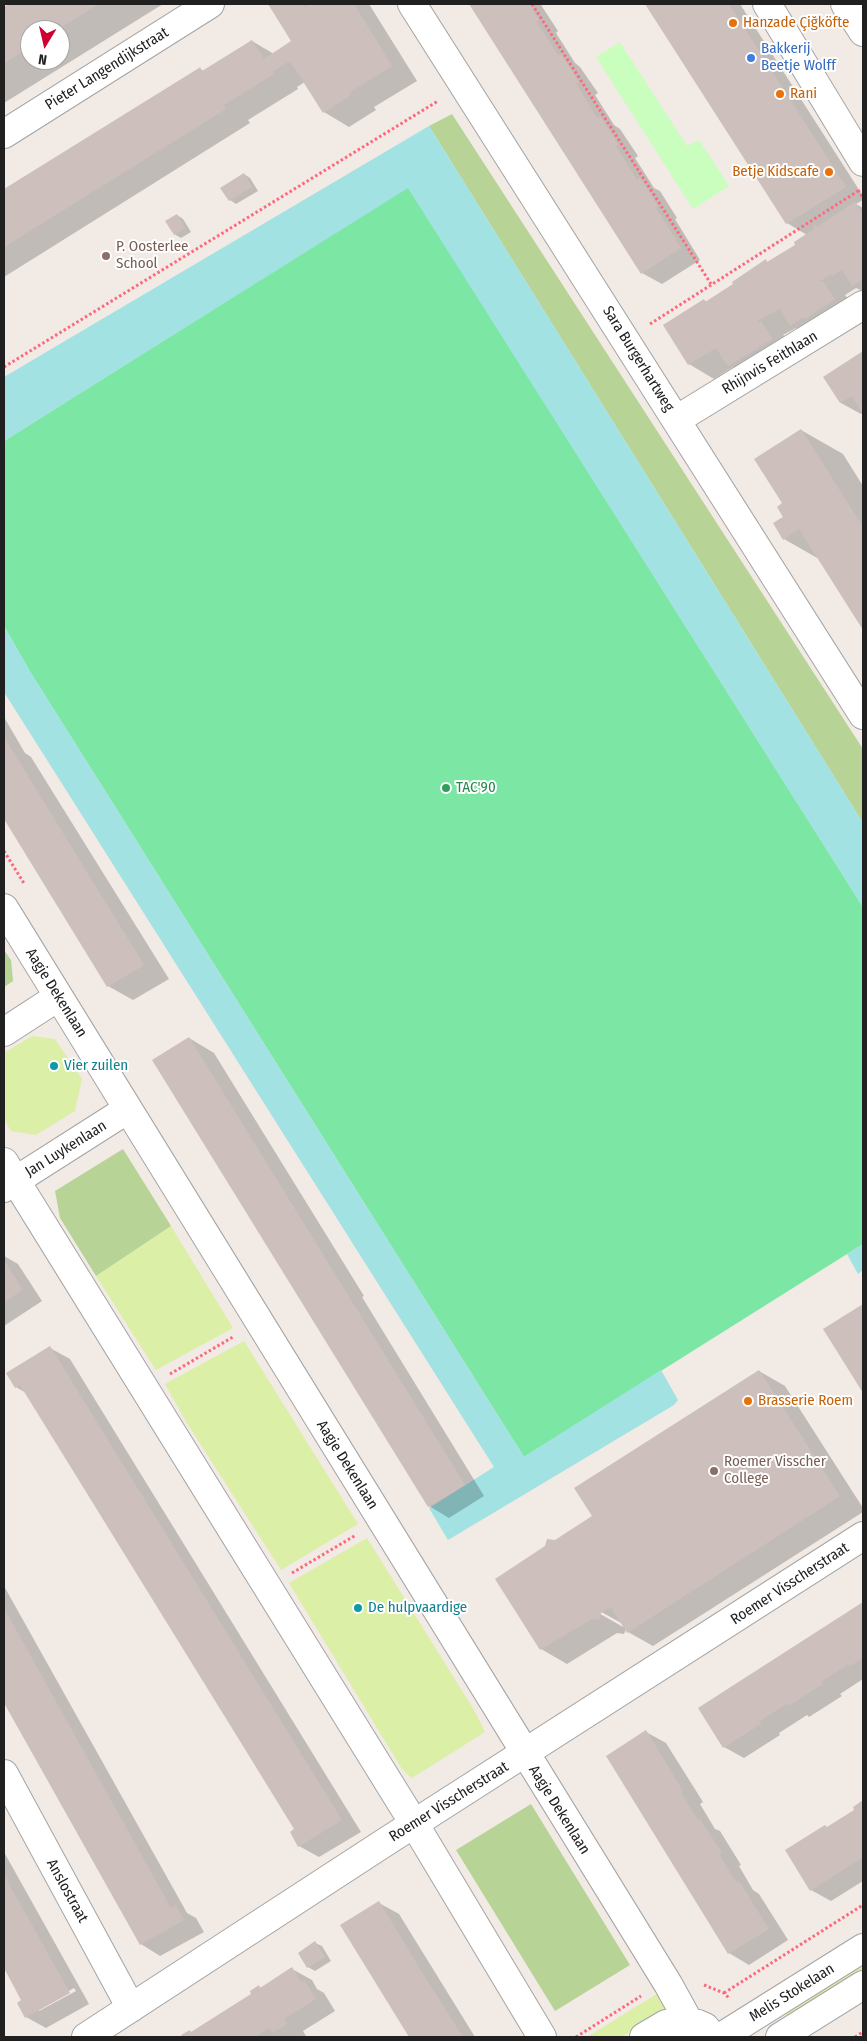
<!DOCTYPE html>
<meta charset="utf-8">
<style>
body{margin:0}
#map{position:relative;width:867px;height:2041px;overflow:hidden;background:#f1eae5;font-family:"Fira Sans Condensed",sans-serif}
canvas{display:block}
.frame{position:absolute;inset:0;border:5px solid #202020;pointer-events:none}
.north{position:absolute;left:20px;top:20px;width:50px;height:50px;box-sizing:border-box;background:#fff;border:1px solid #a6a6a6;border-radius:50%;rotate:189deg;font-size:14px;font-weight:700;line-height:20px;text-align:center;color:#202020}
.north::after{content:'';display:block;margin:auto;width:18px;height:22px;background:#cf0030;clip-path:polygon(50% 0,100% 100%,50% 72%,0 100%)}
</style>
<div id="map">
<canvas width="867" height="2041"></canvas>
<div class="frame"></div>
<div class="north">N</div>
</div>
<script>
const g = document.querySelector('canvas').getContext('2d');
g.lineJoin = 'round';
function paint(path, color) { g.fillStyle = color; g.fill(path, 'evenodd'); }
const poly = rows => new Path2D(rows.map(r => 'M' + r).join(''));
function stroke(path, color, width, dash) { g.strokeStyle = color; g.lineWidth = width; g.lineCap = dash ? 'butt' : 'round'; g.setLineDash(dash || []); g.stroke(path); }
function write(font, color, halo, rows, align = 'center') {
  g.font = font + ' "Fira Sans Condensed",sans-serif'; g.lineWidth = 4; g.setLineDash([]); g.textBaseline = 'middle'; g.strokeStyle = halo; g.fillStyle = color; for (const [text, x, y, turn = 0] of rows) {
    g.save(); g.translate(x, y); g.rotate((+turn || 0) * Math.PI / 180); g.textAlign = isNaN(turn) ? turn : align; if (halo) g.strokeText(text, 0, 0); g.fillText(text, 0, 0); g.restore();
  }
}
paint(poly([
 [32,1036,55,1039,82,1079,75,1111,36,1135,11,1131,4,1119,4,1053],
 [171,1226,233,1328,156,1370,96,1276],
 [244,1341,358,1524,281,1570,185,1420,165,1384],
 [367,1538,474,1710,485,1732,412,1778,402,1769,289,1583],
 [863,1960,863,1974,788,2018,783,2011],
 [660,1992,666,2008,622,2037,587,2037]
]), '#dbefa7');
paint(poly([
 [452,114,863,749,863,823,429,126],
 [4,950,11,960,13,981,4,987],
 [123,1149,171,1226,96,1276,60,1218,55,1191],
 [531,1804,630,1965,555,2011,456,1850]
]), '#b7d496');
paint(poly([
 [620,42,687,146,699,140,729,186,693,209,596,57]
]), '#c9febf');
paint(poly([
 [408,187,863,907,863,1244,524,1457,29,670,4,626,4,441]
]), '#7ce7a5');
paint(poly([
 [429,126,863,823,863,907,408,188,4,441,4,377],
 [4,626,29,670,524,1457,661,1370,678,1400,674,1405,448,1540,429,1508,494,1467,4,692],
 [863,1244,863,1270,858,1274,847,1254]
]), '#a2e2e2');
paint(poly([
 [11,4,163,4,4,103,4,8],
 [30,30,60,30,60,60,30,60],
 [271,4,369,4,417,81,374,107,376,110,349,127,324,112,305,82,297,87,298,89,248,120,250,123,4,277,4,191,200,69,204,71,252,41,274,54,293,42,270,5],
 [470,4,541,5,558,31,556,33,575,63,580,67,598,93,595,95,614,125,620,129,638,156,635,158,654,188,660,191,677,218,675,219,700,260,662,284,642,273],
 [647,4,740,4,863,196,863,200,856,204,863,208,863,291,856,288,845,295,859,314,816,339,796,328,783,335,786,337,754,379,733,367,714,379,689,364,704,300,707,302,735,284,766,261,769,263,797,245,807,235,787,223],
 [244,174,250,178,258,191,236,204,230,200],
 [177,215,183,219,191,232,181,238,174,234],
 [863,352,863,413,861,414,841,403,825,377],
 [801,430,843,454,863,486,863,628,819,559,784,539,784,504],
 [4,717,25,753,31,757,169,979,133,1000,108,986,4,816],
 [189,1038,214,1053,364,1296,362,1297,484,1496,449,1518,429,1506,153,1060],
 [4,1256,18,1264,42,1301,4,1326],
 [863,1305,863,1391,825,1330],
 [50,1348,70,1359,361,1832,319,1857,299,1846,296,1830,26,1393,16,1387],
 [759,1371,785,1386,863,1508,863,1512,653,1646,628,1632,626,1629,624,1634,617,1633,567,1664,541,1649,497,1580,594,1516],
 [596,1609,623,1624,623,1627,595,1611],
 [4,1586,187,1913,196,1918,204,1932,160,1956,141,1944,4,1699],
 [863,1604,863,1679,840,1694,842,1696,809,1717,807,1715,779,1733,780,1735,744,1758,724,1747,699,1708],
 [646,1732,666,1743,703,1802,700,1804,715,1829,720,1831,741,1865,739,1866,753,1890,759,1894,788,1940,749,1965,729,1953,608,1756],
 [863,1802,863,1881,831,1901,811,1890,828,1828,856,1810,854,1807],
 [4,1852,89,2004,46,2028,26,2017,23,2001,4,1966],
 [74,1988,76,1991,39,2011,39,2008],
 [379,1903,399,1914,475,2037,410,2037,342,1926],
 [315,1943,322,1946,331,1961,315,1971,308,1967,299,1953],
 [292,1969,312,1980,317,1989,324,1993,335,2011,303,2031,306,2036,304,2037,183,2037,182,2036,192,2033,253,1994,259,1987,262,1988]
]), '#0003');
paint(poly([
 [9,4,99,4,57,30,30,30,30,47,4,63,4,7],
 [268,4,303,4,305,7,310,4,354,4,392,66,349,93,351,95,323,113,290,61,272,72,274,74,224,105,226,109,4,247,4,189,199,68,200,67,202,71,252,40,264,59,291,41],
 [469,4,529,4,539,20,536,21,558,55,561,54,579,82,576,83,597,118,600,116,618,144,616,146,637,180,640,178,658,206,656,208,681,248,641,274],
 [645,4,729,4,846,187,786,224],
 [244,173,252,187,229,201,220,188],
 [855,202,863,214,863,279,852,286,842,270,832,276,831,274,820,281,823,281,835,299,805,319,804,317,790,326,780,309,758,320,759,322,761,321,773,339,728,366,716,348,688,365,663,325,704,299,705,302,733,284,732,282,766,259,767,262,795,245,794,242,814,229,813,226,815,225,817,227],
 [177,214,185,228,174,235,165,221],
 [863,351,863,414,852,396,840,403,823,377],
 [801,429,863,527,863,630,799,529,783,540,773,523,783,517,777,507,782,503,754,459],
 [4,737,144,965,107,987,4,819],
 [189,1037,465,1485,428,1507,152,1060],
 [4,1260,23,1290,4,1302],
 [863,1304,863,1393,823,1329],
 [50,1346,342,1820,298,1847,290,1832,294,1829,251,1759,20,1385,15,1388,6,1373],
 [759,1370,840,1496,627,1633,611,1607,601,1613,599,1620,592,1619,540,1650,495,1579,545,1546,547,1539,555,1540,592,1516,574,1488],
 [863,1602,863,1658,850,1666,849,1664,821,1682,823,1684,788,1706,787,1704,772,1713,760,1721,761,1724,723,1748,698,1708],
 [4,1608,171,1908,176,1905,184,1920,140,1945,4,1703],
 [646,1730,683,1791,681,1792,689,1806,698,1820,700,1819,722,1853,720,1855,728,1869,737,1883,739,1881,769,1929,728,1954,606,1756],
 [863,1800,863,1857,810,1891,785,1850,825,1825,827,1827,854,1810,853,1807],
 [4,1875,70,1993,25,2018,17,2003,21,2000,4,1968],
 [379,1901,423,1974,463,2037,409,2037,340,1925],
 [315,1941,325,1957,307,1968,298,1953],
 [292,1967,301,1982,304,1980,316,1999,284,2019,287,2024,273,2033,269,2028,255,2037,182,2037,181,2035,190,2030,191,2032,251,1994,250,1991,259,1985,260,1988]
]), '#cdbfbb');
const minor = poly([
 [412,4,863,715],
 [767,4,863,162],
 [845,4,863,32],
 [4,134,210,4],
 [676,420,863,305],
 [4,908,668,1984,689,2022],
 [4,1032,58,997],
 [4,1162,415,1825,542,2037],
 [4,1188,128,1109],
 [4,1774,131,2008],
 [86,2037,387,1841,863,1536]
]);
const tertiary = poly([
 [644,2037,666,2024,678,2022,698,2024,705,2027,713,2037],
 [721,2037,863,1948],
 [780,2037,863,1985]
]);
stroke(minor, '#a4a4a4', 30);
stroke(tertiary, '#a4a4a4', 30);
stroke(poly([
 [532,4,711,284],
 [858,190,863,198],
 [650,324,858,191],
 [4,367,438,101],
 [4,851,25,885],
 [170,1374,233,1337],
 [292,1573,356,1535],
 [704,1985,724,1993,729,1998],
 [724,1993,863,1905],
 [576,2037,641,1996],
 [855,2037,863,2032]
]), '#ff687c', 3, [2.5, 2.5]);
stroke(minor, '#fff', 28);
stroke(tertiary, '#fff', 28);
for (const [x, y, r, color] of [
 [733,23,5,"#e8710a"],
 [751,58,5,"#3f7fe0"],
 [780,94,5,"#e8710a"],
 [829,172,5,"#e8710a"],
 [106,256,5,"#8d6e63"],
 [446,788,5,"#2e9e5b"],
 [54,1066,5,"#0f9aa8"],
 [748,1401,5,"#e8710a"],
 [714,1471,5,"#8d6e63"],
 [358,1608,5,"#0f9aa8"]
]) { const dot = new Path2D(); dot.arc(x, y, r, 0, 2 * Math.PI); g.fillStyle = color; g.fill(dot); stroke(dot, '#fff', 2); }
write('15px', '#c56008', '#fff', [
 ["Hanzade Çiğköfte",743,23],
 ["Rani",790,94],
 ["Betje Kidscafe",819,172,"right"],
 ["Brasserie Roem",758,1401]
], 'left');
write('15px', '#366cbe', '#fff', [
 ["Bakkerij",761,49],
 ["Beetje Wolff",761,66]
], 'left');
write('15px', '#202020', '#fff', [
 ["Pieter Langendijkstraat",107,69,-32],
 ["Sara Burgerhartweg",638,359,58],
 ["Rhijnvis Feithlaan",770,363,-31],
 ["Aagje Dekenlaan",56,993,58],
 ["Jan Luykenlaan",66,1149,-32],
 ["Aagje Dekenlaan",347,1465,58],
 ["Roemer Visscherstraat",790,1584,-33],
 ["Roemer Visscherstraat",449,1802,-32],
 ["Aagje Dekenlaan",559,1810,58],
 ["Anslostraat",67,1891,61],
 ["Melis Stokelaan",792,1993,-32]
]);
write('15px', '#785e54', '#fff', [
 ["P. Oosterlee",116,247],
 ["School",116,264],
 ["Roemer Visscher",724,1462],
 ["College",724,1479]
], 'left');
write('15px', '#27864d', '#fff', [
 ["TAC'90",456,788]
], 'left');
write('15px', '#0d838f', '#fff', [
 ["Vier zuilen",64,1066],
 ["De hulpvaardige",368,1608]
], 'left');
</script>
